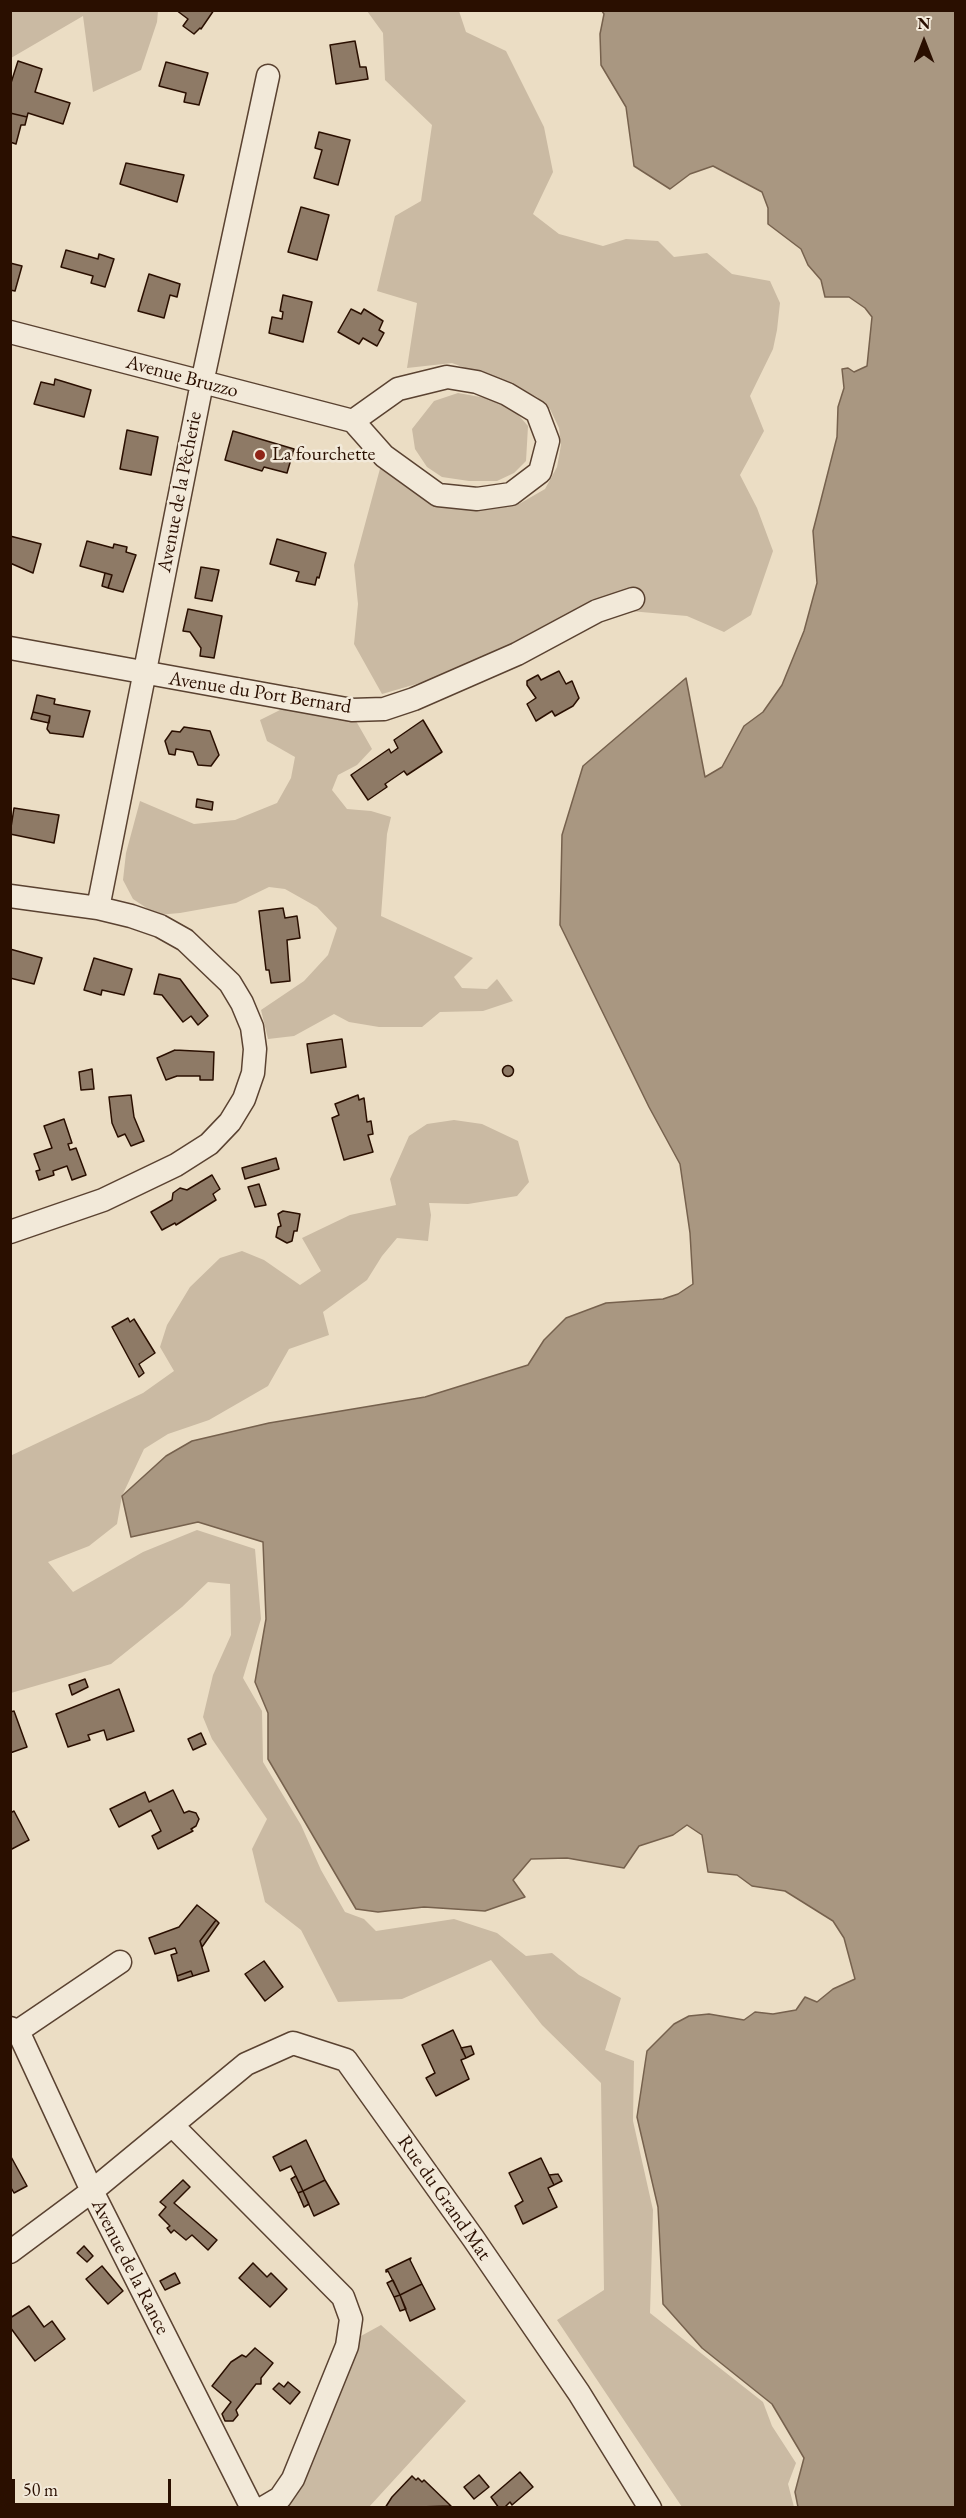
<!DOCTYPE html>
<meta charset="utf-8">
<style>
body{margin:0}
#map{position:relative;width:966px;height:2518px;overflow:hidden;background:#ebddc4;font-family:"EB Garamond",serif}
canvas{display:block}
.frame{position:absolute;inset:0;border:12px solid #2a0f00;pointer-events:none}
.north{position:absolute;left:894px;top:12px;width:60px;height:60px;-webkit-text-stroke:4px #f2e9d9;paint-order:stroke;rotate:0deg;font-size:16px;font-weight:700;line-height:24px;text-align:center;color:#2a0f00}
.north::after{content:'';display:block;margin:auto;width:21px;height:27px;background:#2a0f00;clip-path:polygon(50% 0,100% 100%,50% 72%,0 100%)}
.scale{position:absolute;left:12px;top:2479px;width:159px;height:27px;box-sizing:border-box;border:3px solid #2a0f00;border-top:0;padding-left:8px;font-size:18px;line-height:21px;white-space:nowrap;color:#2a0f00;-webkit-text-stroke:4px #f2e9d9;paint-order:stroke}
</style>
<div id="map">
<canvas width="966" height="2518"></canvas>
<div class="frame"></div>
<div class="north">N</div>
<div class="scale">50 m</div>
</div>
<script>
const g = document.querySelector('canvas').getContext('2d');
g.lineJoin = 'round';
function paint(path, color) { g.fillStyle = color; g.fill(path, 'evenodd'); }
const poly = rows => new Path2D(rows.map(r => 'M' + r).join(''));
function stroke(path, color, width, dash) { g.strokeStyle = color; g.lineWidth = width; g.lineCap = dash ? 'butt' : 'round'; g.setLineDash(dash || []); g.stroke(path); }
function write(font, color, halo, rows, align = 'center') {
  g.font = font + ' "EB Garamond",serif'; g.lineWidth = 5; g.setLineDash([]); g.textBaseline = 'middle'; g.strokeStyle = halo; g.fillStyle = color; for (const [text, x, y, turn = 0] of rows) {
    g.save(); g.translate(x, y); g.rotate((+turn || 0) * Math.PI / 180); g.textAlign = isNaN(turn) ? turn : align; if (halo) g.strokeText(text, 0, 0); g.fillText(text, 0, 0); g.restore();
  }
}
paint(poly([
 [11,10,158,10,158,11,157,22,141,70,93,92,83,16,11,58],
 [367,11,459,11,466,32,506,51,544,127,553,172,533,214,559,234,603,246,626,239,658,241,674,257,707,253,732,274,770,281,780,303,777,330,773,349,750,396,764,431,740,475,757,508,773,551,751,615,724,632,687,616,584,607,461,671,382,694,354,644,358,604,354,565,381,465,421,493,467,510,487,508,519,504,545,489,557,467,561,445,559,428,550,409,537,397,519,388,452,363,407,368,417,303,377,291,395,216,421,201,432,125,385,80,383,33],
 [458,393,497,400,514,410,528,426,526,461,514,473,497,481,469,481,442,477,427,467,415,449,412,429,434,401],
 [284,708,356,721,372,749,357,765,338,775,332,790,347,809,371,811,391,817,387,834,381,916,473,958,454,977,462,988,487,989,497,979,513,1001,483,1011,440,1012,422,1027,379,1027,349,1022,334,1014,294,1036,268,1039,261,1010,304,981,328,955,337,928,317,907,285,889,269,887,236,903,180,913,157,915,133,899,123,880,126,853,140,801,194,824,235,820,277,803,291,778,295,757,267,741,260,720],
 [454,1120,482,1124,518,1141,529,1182,517,1196,468,1204,429,1203,431,1215,428,1241,397,1238,382,1256,367,1280,323,1312,329,1335,289,1349,268,1386,209,1420,168,1434,144,1449,122,1496,117,1524,89,1546,48,1562,73,1592,143,1552,197,1530,255,1549,261,1619,243,1678,262,1711,263,1762,301,1825,321,1870,345,1912,364,1919,376,1931,454,1919,497,1933,526,1956,552,1953,579,1975,621,1998,605,2050,634,2061,633,2121,653,2210,650,2313,763,2402,772,2426,796,2463,788,2484,794,2507,682,2507,557,2320,604,2290,601,2083,542,2025,491,1960,402,1999,338,2002,301,1930,265,1902,252,1849,267,1819,212,1739,203,1717,213,1675,231,1635,230,1584,208,1582,182,1607,111,1664,11,1693,10,1456,143,1393,174,1371,160,1347,167,1325,190,1287,220,1258,242,1251,264,1260,300,1285,321,1271,302,1238,350,1215,396,1205,390,1179,409,1136,427,1124],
 [381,2325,466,2401,369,2507,289,2508,350,2351,361,2336]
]), '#cabaa3');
const water = poly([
 [602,11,955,11,955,2507,798,2507,795,2492,804,2458,772,2404,702,2348,663,2304,658,2207,637,2117,647,2051,674,2024,689,2016,709,2014,744,2020,755,2012,773,2014,796,2010,805,1997,817,2002,833,1989,855,1979,844,1938,833,1921,785,1891,752,1886,737,1875,708,1872,702,1835,687,1825,673,1835,639,1846,624,1868,567,1858,531,1859,513,1880,525,1897,485,1911,424,1907,378,1912,356,1909,268,1759,268,1713,255,1682,266,1619,263,1542,198,1522,131,1537,122,1496,166,1456,192,1441,269,1423,425,1397,528,1365,544,1340,566,1318,606,1303,663,1299,678,1294,693,1284,690,1233,680,1164,649,1107,560,925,562,835,583,766,686,678,705,777,722,767,744,726,763,712,782,685,804,631,817,583,813,531,837,437,838,407,844,388,842,369,848,368,854,372,867,366,872,317,865,308,849,297,825,297,821,280,808,265,801,249,768,224,768,208,762,192,713,166,690,174,670,189,634,166,626,107,601,65,600,34,604,14,602,11]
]);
paint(water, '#a99781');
stroke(water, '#76614d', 1.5);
const building = poly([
 [176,10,214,10,201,29,200,28,194,34,183,26,188,19,176,10],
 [355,41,360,67,366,67,368,79,336,84,330,45,355,41],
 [18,61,42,69,35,92,70,103,63,124,28,113,27,117,10,113,10,86,18,61],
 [166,62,208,73,199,105,184,102,186,93,159,86,166,62],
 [10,113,27,117,25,125,21,125,16,144,10,142,10,113],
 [319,132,350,140,338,185,314,178,322,150,315,148,319,132],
 [126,163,184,175,177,202,120,184,126,163],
 [301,207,329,215,317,260,288,252,301,207],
 [66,250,98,259,99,254,114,259,105,287,91,283,93,276,61,267,66,250],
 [10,263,22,266,15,291,10,290,10,263],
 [149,274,180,284,177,297,170,295,164,318,138,311,149,274],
 [283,295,312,302,303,342,269,333,272,317,282,319,283,312,280,311,283,295],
 [351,309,361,314,364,309,383,321,379,330,384,333,377,346,363,338,359,344,338,332,351,309],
 [55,379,91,390,84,417,34,404,41,382,54,385,55,379],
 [127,430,158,437,151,475,120,469,127,430],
 [233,431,294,449,287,473,264,467,262,471,225,460,233,431],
 [10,536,41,544,33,573,10,563,10,536],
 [277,539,326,553,319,578,317,577,315,585,296,581,299,572,270,564,277,539],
 [87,541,113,548,114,544,127,547,126,552,136,555,123,592,108,588,112,575,80,566,87,541],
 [201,567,219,570,212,601,195,598,201,567],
 [105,573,112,575,108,588,102,586,105,573],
 [188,609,222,616,214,658,200,656,201,648,190,632,183,631,188,609],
 [559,671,566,684,572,681,579,698,573,706,555,716,552,711,536,721,527,704,536,698,527,685,527,681,538,675,541,680,559,671],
 [37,695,55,699,54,704,90,711,83,737,50,733,47,729,50,716,33,712,37,695],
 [33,712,50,716,49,723,31,719,33,712],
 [423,720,442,752,407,775,404,771,385,784,387,787,368,800,351,775,389,749,391,753,398,748,394,740,423,720],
 [184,727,210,731,219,755,211,766,198,765,193,752,176,749,175,755,169,754,165,741,172,731,180,732,184,727],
 [197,799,213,802,212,810,196,807,197,799],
 [14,808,59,815,54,843,10,834,14,808],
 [283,908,285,918,297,916,300,938,287,940,290,981,271,983,269,970,266,970,259,911,283,908],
 [10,949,42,958,34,984,10,978,10,949],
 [94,958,132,969,124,995,102,990,101,995,84,990,94,958],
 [159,974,180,979,208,1016,198,1025,191,1016,183,1022,162,995,154,994,159,974],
 [342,1039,346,1067,311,1073,307,1044,342,1039],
 [175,1050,214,1052,213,1080,200,1080,200,1076,177,1076,166,1080,157,1058,175,1050],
 '502.5 1071a5.5 5.5 0 1 1 11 0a5.5 5.5 0 1 1-11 0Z',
 [92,1069,94,1089,81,1090,79,1072,92,1069],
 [131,1095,134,1117,144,1141,131,1146,125,1134,118,1137,112,1123,109,1097,131,1095],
 [358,1095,359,1100,364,1098,367,1122,371,1121,373,1134,368,1135,373,1152,344,1160,332,1118,339,1115,335,1104,358,1095],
 [64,1119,72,1143,68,1144,70,1150,76,1148,86,1175,72,1180,67,1166,53,1171,54,1175,39,1180,36,1171,40,1170,34,1154,52,1148,44,1126,64,1119],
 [276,1158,279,1169,245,1179,242,1168,276,1158],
 [212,1175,220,1189,213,1194,216,1200,176,1225,175,1223,162,1230,151,1212,172,1200,173,1193,180,1188,187,1190,212,1175],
 [259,1184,266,1205,255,1207,248,1187,259,1184],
 [283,1211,300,1214,297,1231,294,1231,292,1241,287,1243,276,1237,278,1227,281,1226,278,1214,283,1211],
 [128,1318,130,1322,134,1319,155,1353,139,1364,144,1373,139,1377,112,1327,128,1318],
 [85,1679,88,1687,72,1695,69,1685,85,1679],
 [119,1689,134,1731,107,1740,104,1730,88,1735,90,1740,68,1747,56,1714,119,1689],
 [14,1711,27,1747,10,1753,10,1712,14,1711],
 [201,1733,206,1744,193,1750,188,1739,201,1733],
 [173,1790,184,1813,189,1811,196,1813,199,1819,196,1826,191,1829,193,1831,158,1849,152,1836,161,1831,151,1810,119,1827,110,1809,145,1792,149,1802,173,1790],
 [14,1811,29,1840,10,1850,10,1813,14,1811],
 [197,1905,216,1920,200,1941,209,1971,193,1976,191,1971,177,1976,171,1955,177,1953,175,1948,155,1954,149,1938,179,1927,197,1905],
 [216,1920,219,1923,202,1947,200,1941,216,1920],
 [264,1961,283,1987,265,2001,245,1974,264,1961],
 [191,1971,193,1976,178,1981,177,1976,191,1971],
 [453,2030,466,2058,461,2060,469,2079,436,2096,426,2078,435,2073,422,2045,453,2030],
 [471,2046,474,2054,466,2058,461,2048,471,2046],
 [306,2140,325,2180,303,2191,291,2166,280,2171,273,2157,306,2140],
 [10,2155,27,2186,14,2193,10,2186,10,2155],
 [541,2158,554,2185,548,2188,557,2207,523,2224,515,2206,523,2201,509,2173,541,2158],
 [558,2174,562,2181,554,2185,549,2175,558,2174],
 [296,2176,303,2191,298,2193,291,2179,296,2176],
 [183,2180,190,2187,174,2203,217,2240,208,2250,192,2235,186,2240,174,2230,171,2233,167,2228,170,2226,159,2215,166,2207,160,2202,183,2180],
 [325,2180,339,2204,314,2216,303,2191,325,2180],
 [303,2191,309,2204,304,2207,298,2193,303,2191],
 [84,2246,93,2256,87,2262,77,2253,84,2246],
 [411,2258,410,2260,422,2284,400,2295,388,2271,386,2272,386,2270,411,2258],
 [253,2263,267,2277,271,2273,287,2289,270,2307,239,2278,253,2263],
 [102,2266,123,2291,108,2304,86,2279,102,2266],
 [175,2273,180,2283,165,2290,160,2281,175,2273],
 [393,2280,400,2295,394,2297,387,2283,393,2280],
 [422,2284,435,2309,410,2321,400,2295,422,2284],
 [400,2295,406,2309,400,2311,394,2297,400,2295],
 [29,2306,44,2327,52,2321,65,2339,35,2361,10,2327,10,2318,29,2306],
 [255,2348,273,2363,261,2378,261,2384,256,2384,236,2410,238,2415,233,2421,225,2421,222,2414,231,2402,212,2386,231,2362,242,2355,246,2357,255,2348],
 [288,2382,300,2392,290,2404,273,2389,279,2383,284,2387,288,2382],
 [520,2472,533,2487,512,2505,510,2502,504,2508,499,2508,491,2497,520,2472],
 [479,2475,489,2487,474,2499,464,2487,479,2475],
 [412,2476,416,2480,418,2478,422,2482,424,2480,451,2506,385,2508,392,2497,412,2476]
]);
paint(building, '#8e7a66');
stroke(building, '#2a0f00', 1.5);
const minor = poly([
 [10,332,353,421,384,456,438,495,477,499,511,494,540,472,548,441,537,412,507,394,477,382,447,377,398,389,353,421],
 [10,648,352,710,384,709,414,699,517,654,597,611,633,599],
 [10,896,98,908,131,916,160,926,185,940,230,983,242,1003,252,1027,255,1049,253,1073,244,1099,230,1122,209,1144,176,1165,103,1200,10,1232],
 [98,908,202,383,268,76],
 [10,2028,18,2031,92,2191,252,2508],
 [18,2031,120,1962],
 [172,2125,343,2297,351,2319,347,2346,293,2479,280,2498,263,2508],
 [10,2252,92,2191,246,2064,293,2043,346,2060,473,2238,579,2393,650,2508]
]);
stroke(minor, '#5a4231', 25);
stroke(minor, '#f2e9d9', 22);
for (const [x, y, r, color] of [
 [260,455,6,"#8f2418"]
]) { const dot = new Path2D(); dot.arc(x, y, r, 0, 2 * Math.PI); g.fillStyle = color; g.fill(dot); stroke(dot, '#f2e9d9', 2); }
write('20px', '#2a0f00', '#f2e9d9', [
 ["Avenue Bruzzo",182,377,15],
 ["Avenue de la Pêcherie",180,492,-79],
 ["Avenue du Port Bernard",260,693,9],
 ["Rue du Grand Mat",444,2198,55],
 ["Avenue de la Rance",130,2267,63]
]);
write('20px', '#2a0f00', '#f2e9d9', [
 ["La fourchette",272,455]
], 'left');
</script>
